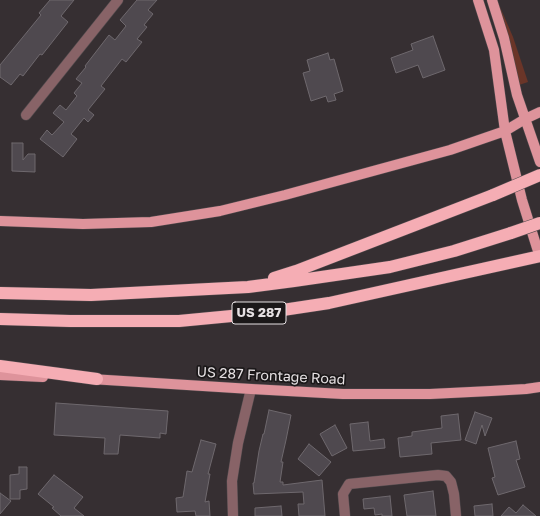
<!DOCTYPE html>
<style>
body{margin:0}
canvas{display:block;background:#362f32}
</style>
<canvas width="540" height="516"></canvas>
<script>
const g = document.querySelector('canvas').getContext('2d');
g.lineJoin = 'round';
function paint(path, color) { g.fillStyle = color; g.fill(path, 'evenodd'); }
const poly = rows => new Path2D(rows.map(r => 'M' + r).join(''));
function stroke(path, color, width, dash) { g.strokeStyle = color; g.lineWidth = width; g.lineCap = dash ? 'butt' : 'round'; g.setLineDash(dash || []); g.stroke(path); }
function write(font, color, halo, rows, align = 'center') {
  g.font = font + ' "Golos Text",sans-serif'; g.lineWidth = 3.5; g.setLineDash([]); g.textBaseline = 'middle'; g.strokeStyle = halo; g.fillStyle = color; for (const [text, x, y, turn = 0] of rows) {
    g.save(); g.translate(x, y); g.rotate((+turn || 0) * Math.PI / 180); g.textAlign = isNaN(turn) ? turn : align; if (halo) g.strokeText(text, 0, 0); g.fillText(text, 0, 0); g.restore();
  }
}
paint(poly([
 [497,0,513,37,528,82,519,85]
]), '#6a3528');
const building = poly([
 [50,0,74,0,61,16,68,22,42,55,40,54,23,76,20,74,11,85,0,77,0,65,41,15,39,13,50,0],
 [137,0,157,0,148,10,153,14,144,25,147,27,137,39,142,42,126,62,122,59,101,86,105,89,88,110,94,115,88,122,84,118,71,134,77,139,63,157,40,139,47,130,52,135,64,122,53,113,60,105,66,110,77,96,74,93,82,83,76,79,86,67,85,66,109,35,115,40,126,26,120,20,137,0],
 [433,36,445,70,423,78,418,65,396,73,391,58,413,50,411,44,433,36],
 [328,53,330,60,334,59,343,91,334,94,336,100,328,102,326,96,311,101,303,73,310,71,307,60,328,53],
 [12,143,23,143,23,160,28,154,35,154,35,172,12,171,12,143],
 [56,403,168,411,166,434,160,433,160,438,120,435,118,454,104,454,105,438,54,435,56,403],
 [269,410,291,415,286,440,281,462,283,462,280,482,283,482,283,485,322,480,325,516,299,516,298,504,304,504,303,492,254,494,253,483,254,483,259,451,263,434,264,434,269,410],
 [475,412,492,418,485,436,482,425,476,444,465,440,475,412],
 [458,414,461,440,431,443,432,454,400,457,398,438,412,436,412,432,442,428,441,416,458,414],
 [368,422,370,441,384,439,385,448,353,451,350,424,368,422],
 [335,425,347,448,332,456,320,434,335,425],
 [201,440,216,444,208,474,210,474,205,502,209,501,210,516,196,516,195,511,177,512,176,498,183,497,187,471,192,472,201,440],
 [516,441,520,459,516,460,525,487,498,495,492,478,495,477,488,448,516,441],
 [309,444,331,462,319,476,298,459,309,444],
 [19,467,27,467,27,489,20,490,20,499,10,499,10,475,19,474,19,467],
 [54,475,83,497,74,508,84,516,61,516,52,508,54,507,38,494,54,475],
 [433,491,436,516,407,516,404,495,433,491],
 [0,493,11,501,0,514,0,493],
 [390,496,392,516,382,516,382,514,375,515,374,508,364,509,363,499,390,496],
 [492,504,493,516,475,516,474,506,492,504],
 [523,505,536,516,501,516,509,507,516,513,523,505],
 [281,506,282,516,255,516,255,508,281,506]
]);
paint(building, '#4f494f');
stroke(building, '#6e686d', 1);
const minor = poly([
 [26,115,118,0],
 [233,516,232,481,238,443,251,389],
 [345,516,343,494,349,484,438,475,446,476,451,482,454,494,456,516]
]);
const major = poly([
 [478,0,494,50,505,131,522,200,537,248,540,256],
 [492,0,504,38,517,95,540,162],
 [0,221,83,224,151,222,220,211,285,195,450,150,505,131,525,119,540,112],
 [0,375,43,377],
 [91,379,251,389,343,394,430,394,491,391,526,389,540,387]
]);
const highway = poly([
 [274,278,296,271,493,195],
 [0,293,91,295,248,287,294,281,390,267,454,251,511,233],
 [0,319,70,321,179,321,263,313,329,303,540,256],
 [0,366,97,379]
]);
stroke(minor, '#524b4e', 11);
stroke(major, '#524b4e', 11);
stroke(highway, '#524b4e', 13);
stroke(minor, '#886367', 10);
stroke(major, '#de939b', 10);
stroke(highway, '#f5adb4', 12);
const highwayBridge = poly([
 [493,195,540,175],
 [511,233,540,223]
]);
stroke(highwayBridge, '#524b4e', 13, []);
stroke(highwayBridge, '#f5adb4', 12);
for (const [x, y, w] of [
 [259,313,54]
]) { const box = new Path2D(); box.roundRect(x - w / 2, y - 11, w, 22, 3); g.fillStyle = '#1b1819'; g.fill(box); stroke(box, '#e6e1e3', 1); }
write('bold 13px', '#e6e1e3', null, [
 ["US 287",259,313]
]);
write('14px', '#e6e1e3', '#1b1819', [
 ["US 287 Frontage Road",271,376,3]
]);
</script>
